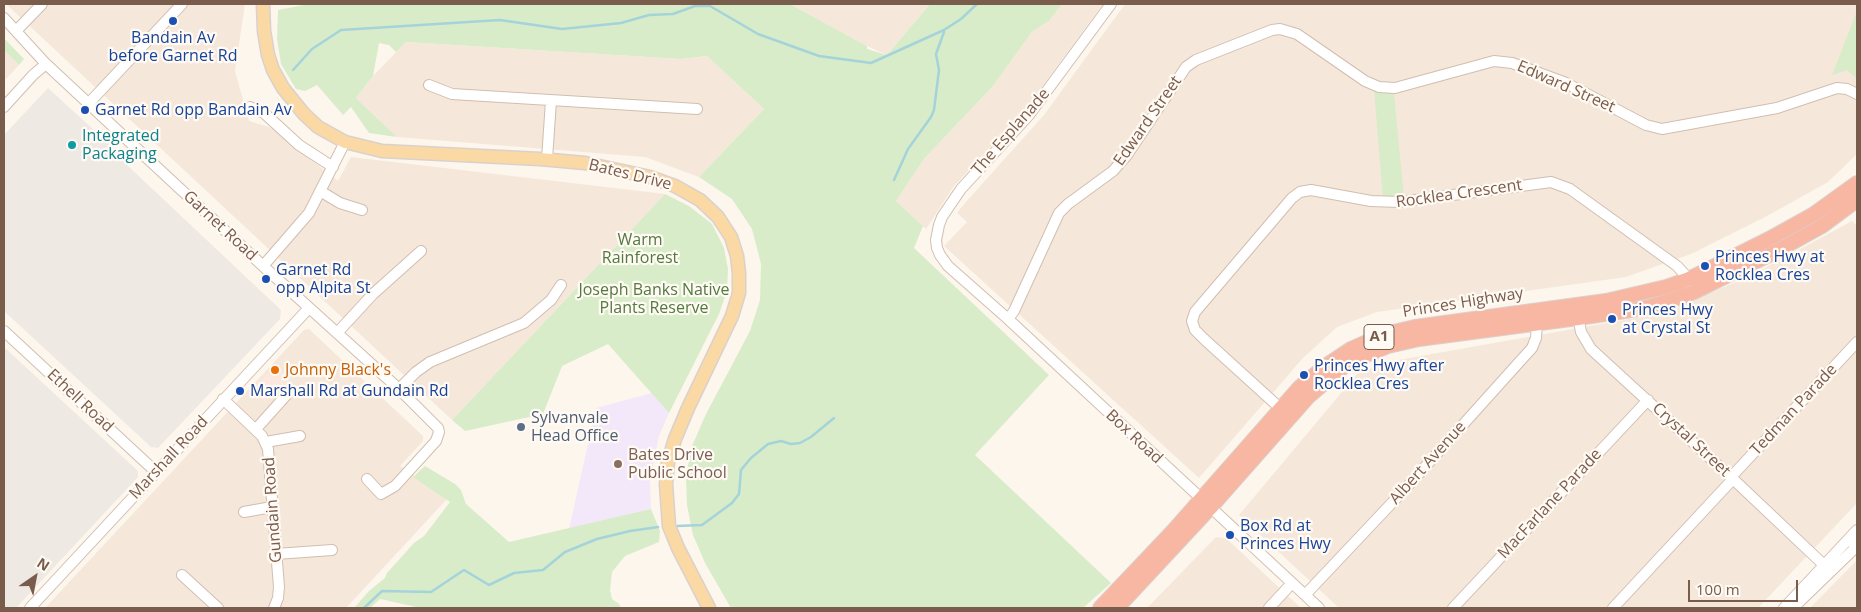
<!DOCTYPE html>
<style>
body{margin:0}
#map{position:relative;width:1861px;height:612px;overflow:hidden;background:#fdf6ec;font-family:"Open Sans",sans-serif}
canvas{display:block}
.frame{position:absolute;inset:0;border:5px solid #7a5c4d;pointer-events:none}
.north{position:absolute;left:10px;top:552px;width:50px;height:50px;-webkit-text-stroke:4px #fffaf3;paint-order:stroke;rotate:33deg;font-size:14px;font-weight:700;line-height:20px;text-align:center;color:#7a5c4d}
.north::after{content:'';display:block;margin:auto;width:18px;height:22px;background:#7a5c4d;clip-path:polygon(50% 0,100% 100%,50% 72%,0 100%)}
.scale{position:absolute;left:1688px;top:580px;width:110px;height:22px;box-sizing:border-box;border:2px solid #7a5c4d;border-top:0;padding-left:6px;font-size:15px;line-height:18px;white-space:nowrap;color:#7a5c4d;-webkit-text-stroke:4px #fffaf3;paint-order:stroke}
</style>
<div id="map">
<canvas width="1861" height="612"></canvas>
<div class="frame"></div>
<div class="north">N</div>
<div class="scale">100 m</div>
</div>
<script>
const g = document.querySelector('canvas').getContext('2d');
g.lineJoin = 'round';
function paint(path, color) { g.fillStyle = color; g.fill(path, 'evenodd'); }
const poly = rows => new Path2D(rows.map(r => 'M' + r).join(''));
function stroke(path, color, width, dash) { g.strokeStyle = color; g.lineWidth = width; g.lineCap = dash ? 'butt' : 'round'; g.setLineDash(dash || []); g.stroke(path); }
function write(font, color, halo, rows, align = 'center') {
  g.font = font + ' "Open Sans",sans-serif'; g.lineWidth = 4.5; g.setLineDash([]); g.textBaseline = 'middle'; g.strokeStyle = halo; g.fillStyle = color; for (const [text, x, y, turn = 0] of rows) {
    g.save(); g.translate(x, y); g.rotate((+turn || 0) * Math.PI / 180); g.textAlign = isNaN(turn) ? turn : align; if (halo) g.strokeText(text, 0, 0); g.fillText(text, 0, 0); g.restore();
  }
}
paint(poly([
 [6,4,245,4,235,71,249,121,272,128,338,181,351,157,665,194,452,420],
 [790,4,930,4,887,55,867,46],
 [1062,4,1103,4,1024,111,954,186,926,229,896,201,924,159,993,86,1032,32,1049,21],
 [1125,4,1857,4,1857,154,1828,182,1767,216,1691,254,1626,277,1377,312,1337,327,1303,358,1199,478,944,246,967,222,957,213,965,203,1044,115],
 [406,42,681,59,707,56,764,109,699,177,645,157,397,137,356,98,373,76],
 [4,50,19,65,4,81],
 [1852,221,1857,226,1857,503,1758,608,1339,608,1239,515,1357,374,1387,362,1663,313,1752,275],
 [309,329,423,436,423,441,400,466,447,499,346,608,45,608,304,330],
 [1216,537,1227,539,1301,608,1147,608],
 [1857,559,1857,608,1810,608,1857,560]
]), '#f5e8da');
paint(poly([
 [276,366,290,379,265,402,253,390]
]), '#fde8e0');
paint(poly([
 [48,88,129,162,127,165,281,310,280,319,158,448,151,447,4,311,4,135],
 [4,347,138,471,138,477,16,608,4,608]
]), '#efe9e4');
paint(poly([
 [652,393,669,413,659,436,650,481,651,509,569,529,596,408]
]), '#f3e8fa');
paint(poly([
 [309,4,790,4,867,46,867,49,887,55,930,4,1062,4,1049,21,1032,32,993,86,924,159,896,201,923,226,914,248,1049,375,975,455,1111,583,1083,608,731,608,705,563,693,535,687,505,686,475,692,446,706,414,750,331,760,300,761,264,752,229,732,199,699,177,764,109,707,56,681,59,406,42,396,52,389,45,379,43,373,76,356,98,397,137,369,133,351,107,343,115,317,85,305,91,296,89,281,64,277,39,278,10],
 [1857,11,1857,79,1847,70,1832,75],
 [4,38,24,59,19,65,4,50],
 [1374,90,1381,93,1394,94,1404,198,1383,198],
 [665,194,689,206,712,224,724,248,728,269,727,291,719,314,669,413,608,344,562,366,543,414,465,431,452,420],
 [425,466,455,484,461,490,466,504,509,542,651,509,660,531,659,542,625,556,612,572,610,590,612,599,619,604,621,608,421,608,380,599,370,608,354,608,369,591,385,578,387,573,414,543,424,536,450,502,413,477]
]), '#d8ecc9');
stroke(poly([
 [293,70,312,49,341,30,500,20,562,29,621,23,649,15,673,14,695,6,710,6,758,34,819,56,871,63,944,30,961,19,977,4],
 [894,180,908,149,931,117,934,110,939,70,936,54,944,32],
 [677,526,702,525,732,503,739,494,741,470,751,458,768,444,781,441,791,444,800,443,811,437,834,418],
 [364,608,382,591,431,592,464,570,489,585,514,573,543,570,565,552,597,539,630,531,658,527]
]), '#a5d3da', 2.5);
const minor = poly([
 [1111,4,1029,115,961,189,942,217,939,225,936,240,937,248,940,255,948,266,1008,319,1319,608],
 [4,18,46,64,263,266,399,389,438,428,439,432,436,441,395,486,381,494,367,479],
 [17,30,42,4],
 [429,85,452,94,697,109],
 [88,104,182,4],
 [4,107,33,75,46,64],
 [250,107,264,113,299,145,333,167],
 [547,159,551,101],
 [320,191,340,203,362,210],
 [263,266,309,213,345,142],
 [1577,311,1581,332,1591,349,1733,479,1824,565],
 [1008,319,1014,311,1059,213,1068,204,1113,171,1127,155,1186,67,1196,60,1272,30,1280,29,1297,34,1365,81,1379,87,1395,88,1494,61,1512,63,1566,83,1646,125,1662,129,1777,108,1837,88,1847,89,1857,94],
 [4,331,156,472],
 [337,333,373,294,421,251],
 [399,389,416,372,430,362,524,323,551,300,561,285],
 [223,399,262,436,268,449,279,587,278,598,274,608],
 [1280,408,1204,339,1195,330,1192,321,1195,312,1292,198,1300,192,1311,190,1371,201,1400,202,1551,182,1570,189,1677,266,1689,279,1691,285],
 [256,429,290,391],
 [266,442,300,436],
 [1731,477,1857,342],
 [244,512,272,507],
 [276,554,332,550],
 [182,575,218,608],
 [1305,595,1406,488,1522,359,1532,348,1536,338,1537,324],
 [30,608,309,308],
 [1269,608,1292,583],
 [1453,608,1648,400],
 [1613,608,1733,479],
 [1784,608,1857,530],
 [1793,608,1853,550,1857,540,1853,534]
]);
const major = poly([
 [263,4,264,31,268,55,273,70,283,88,304,114,318,127,345,142,382,151,540,159,585,163,650,177,675,186,700,200,718,217,731,237,737,256,739,273,739,293,732,316,688,408,675,439,668,462,666,484,669,526,678,548,709,608]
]);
const highway = poly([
 [1100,608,1174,530,1299,388,1324,367,1351,349,1385,334,1415,327,1606,301,1666,287,1689,279,1769,239,1814,214,1857,183],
 [1117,608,1210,508,1308,397,1348,363,1388,346,1419,339,1578,318,1645,308,1672,300,1694,292,1777,251,1822,226,1857,200]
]);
stroke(minor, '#d1beb0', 12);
stroke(major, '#dad1cd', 15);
stroke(highway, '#dad1cd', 16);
stroke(minor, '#fff', 10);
stroke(major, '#fbd9a5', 12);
stroke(highway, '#f7b7a3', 14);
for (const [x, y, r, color] of [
 [173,21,5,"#1a4fb4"],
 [85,110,5,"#1a4fb4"],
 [72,145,5,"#0f9aa8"],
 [1705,266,5,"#1a4fb4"],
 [266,279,5,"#1a4fb4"],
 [1612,319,5,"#1a4fb4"],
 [275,370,5,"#e8710a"],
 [1304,375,5,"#1a4fb4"],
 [240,391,5,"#1a4fb4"],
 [521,427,5,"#5c6f8a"],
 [618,464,5,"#8d6e63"],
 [1230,535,5,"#1a4fb4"]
]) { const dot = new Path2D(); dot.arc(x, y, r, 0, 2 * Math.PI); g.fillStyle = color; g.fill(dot); stroke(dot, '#fffaf3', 2); }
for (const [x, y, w] of [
 [1379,337,30]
]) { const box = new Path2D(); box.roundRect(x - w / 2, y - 12.5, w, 25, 4); g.fillStyle = '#fffaf3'; g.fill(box); stroke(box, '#7a5c4d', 1); }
write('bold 15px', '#7a5c4d', null, [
 ["A1",1379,337]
]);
write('16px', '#164399', '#fffaf3', [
 ["Bandain Av",173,38,"center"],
 ["before Garnet Rd",173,56,"center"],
 ["Garnet Rd opp Bandain Av",95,110],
 ["Princes Hwy at",1715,257],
 ["Rocklea Cres",1715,275],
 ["Garnet Rd",276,270],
 ["opp Alpita St",276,288],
 ["Princes Hwy",1622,310],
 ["at Crystal St",1622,328],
 ["Princes Hwy after",1314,366],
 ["Rocklea Cres",1314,384],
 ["Marshall Rd at Gundain Rd",250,391],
 ["Box Rd at",1240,526],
 ["Princes Hwy",1240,544]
], 'left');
write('16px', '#7a5c4d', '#fffaf3', [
 ["Edward Street",1566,87,24],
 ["Edward Street",1148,121,-55],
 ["The Esplanade",1011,132,-49],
 ["Bates Drive",630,175,14],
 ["Rocklea Crescent",1459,194,-8],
 ["Garnet Road",220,226,43],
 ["Princes Highway",1463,303,-9],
 ["Ethell Road",80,401,43],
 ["Tedman Parade",1794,410,-47],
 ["Box Road",1134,437,43],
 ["Crystal Street",1691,440,43],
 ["Marshall Road",169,458,-47],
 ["Albert Avenue",1428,463,-48],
 ["MacFarlane Parade",1550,504,-47],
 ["Gundain Road",273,510,-94]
]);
write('16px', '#0d838f', '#fffaf3', [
 ["Integrated",82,136],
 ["Packaging",82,154]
], 'left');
write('16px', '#537a41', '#fffaf3', [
 ["Warm",640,240],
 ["Rainforest",640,258],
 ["Joseph Banks Native",654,290],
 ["Plants Reserve",654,308]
]);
write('16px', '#c56008', '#fffaf3', [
 ["Johnny Black's",285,370]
], 'left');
write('16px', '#4e5e75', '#fffaf3', [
 ["Sylvanvale",531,418],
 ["Head Office",531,436]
], 'left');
write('16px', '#785e54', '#fffaf3', [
 ["Bates Drive",628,455],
 ["Public School",628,473]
], 'left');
</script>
